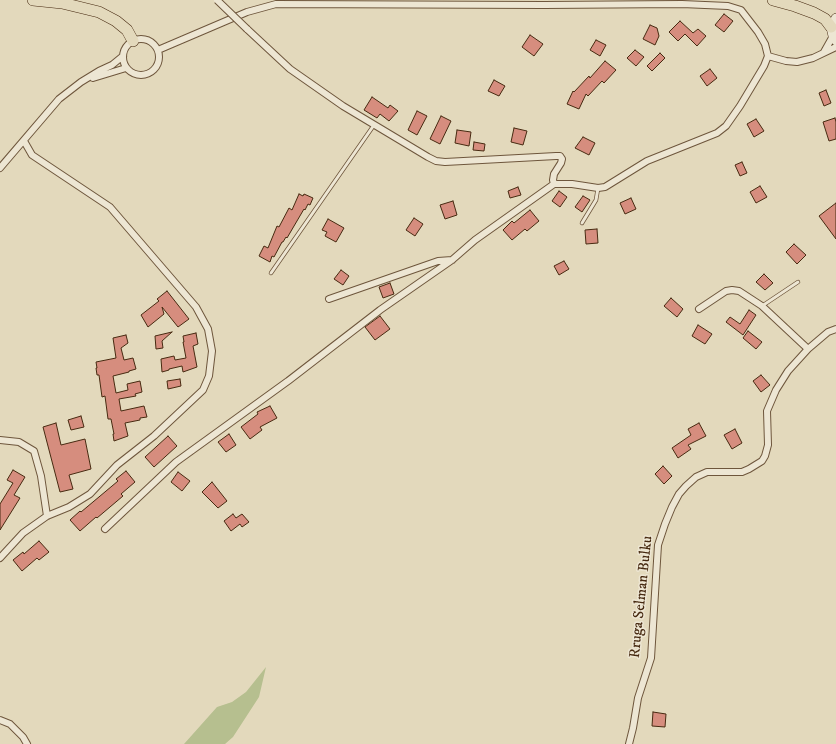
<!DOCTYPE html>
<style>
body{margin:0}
canvas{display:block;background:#e3d9bc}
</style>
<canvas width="836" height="744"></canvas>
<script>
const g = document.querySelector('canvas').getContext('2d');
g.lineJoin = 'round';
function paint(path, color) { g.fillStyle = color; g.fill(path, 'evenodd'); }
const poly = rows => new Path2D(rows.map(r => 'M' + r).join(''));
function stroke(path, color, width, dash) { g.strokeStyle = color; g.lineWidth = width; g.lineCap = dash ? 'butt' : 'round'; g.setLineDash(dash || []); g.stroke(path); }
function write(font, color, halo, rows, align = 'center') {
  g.font = font + ' "IM FELL DW Pica",serif'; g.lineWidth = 3; g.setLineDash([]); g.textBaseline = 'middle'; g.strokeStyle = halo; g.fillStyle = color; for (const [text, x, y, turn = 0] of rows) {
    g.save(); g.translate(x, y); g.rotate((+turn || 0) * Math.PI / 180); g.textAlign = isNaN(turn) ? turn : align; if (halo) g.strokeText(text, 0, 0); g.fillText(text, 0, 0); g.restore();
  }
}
paint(poly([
 [266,667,259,697,233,737,225,744,184,744,217,707,232,702,246,692]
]), '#b6bf8f');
const building = poly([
 [724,14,733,21,724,32,715,25,724,14],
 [680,21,693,33,698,29,706,36,697,46,685,34,678,41,669,32,680,21],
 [650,25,657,28,659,36,655,45,643,39,650,25],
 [530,35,543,44,534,56,522,47,530,35],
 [596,40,606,45,600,56,590,50,596,40],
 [635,50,644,57,636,66,627,58,635,50],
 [660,53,665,58,652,71,647,66,660,53],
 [605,61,616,70,604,83,602,81,588,96,586,94,579,109,567,104,573,91,574,92,589,76,590,78,605,61],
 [710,69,717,78,707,86,700,76,710,69],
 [494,80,505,86,499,96,488,91,494,80],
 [826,90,831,103,824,106,819,93,826,90],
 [372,97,388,108,390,105,398,111,389,121,380,114,377,118,364,110,372,97],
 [417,111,427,116,417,135,408,130,417,111],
 [441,116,451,121,440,144,430,139,441,116],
 [835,118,836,122,836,139,829,141,823,122,835,118],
 [756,119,764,131,754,137,747,124,756,119],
 [514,128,527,131,523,145,511,142,514,128],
 [457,130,471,132,469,146,455,143,457,130],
 [583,137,595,143,589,155,575,148,583,137],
 [474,142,485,144,484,151,473,150,474,142],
 [742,162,747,173,740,176,735,165,742,162],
 [760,186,767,197,756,203,750,192,760,186],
 [518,187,521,195,510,198,508,191,518,187],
 [559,191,567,197,560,207,552,201,559,191],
 [299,194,303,196,304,194,313,198,310,205,308,204,305,210,304,209,287,238,286,237,283,242,282,242,274,257,272,256,270,262,259,256,264,246,268,248,277,226,279,227,289,208,292,210,299,194],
 [583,196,590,200,582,212,575,207,583,196],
 [631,198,636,209,625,214,620,203,631,198],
 [453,201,457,215,445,219,440,205,453,201],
 [836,203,836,239,819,216,836,203],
 [530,210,539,221,527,231,525,229,512,240,503,230,512,221,514,223,530,210],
 [414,218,423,224,415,236,406,230,414,218],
 [328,219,344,228,336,242,325,236,327,232,322,230,328,219],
 [597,229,598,243,586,244,585,230,597,229],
 [794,244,806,255,797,264,786,252,794,244],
 [564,261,569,269,559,275,554,266,564,261],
 [341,270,349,276,343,285,334,279,341,270],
 [764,274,773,283,765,290,756,282,764,274],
 [390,283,394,294,383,298,379,287,390,283],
 [167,291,189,319,178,327,162,307,164,314,148,327,141,315,159,301,157,299,167,291],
 [671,298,683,309,677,317,664,306,671,298],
 [749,310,756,315,743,335,726,322,730,317,740,324,749,310],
 [380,316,390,329,375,340,365,327,380,316],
 [698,325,712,334,705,344,692,336,698,325],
 [748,331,762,342,756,349,743,338,748,331],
 [172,332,162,341,163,348,156,349,155,336,172,332],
 [196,333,198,344,193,346,197,367,183,372,182,366,169,369,169,370,162,372,161,359,174,356,175,360,186,358,183,342,184,342,183,336,196,333],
 [126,335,128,343,121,348,124,360,133,358,136,369,129,371,129,372,113,376,116,393,128,390,127,384,140,381,142,392,135,394,136,396,119,399,121,411,144,406,147,417,140,418,140,420,125,423,128,436,114,441,113,434,114,434,111,419,108,419,105,396,102,397,99,375,97,375,96,368,97,368,96,362,116,358,113,338,126,335],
 [761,375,770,385,761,392,753,381,761,375],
 [180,379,181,386,168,389,167,381,180,379],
 [270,406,277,418,260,427,262,430,250,439,241,427,258,414,257,412,270,406],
 [81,416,84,427,71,430,68,420,81,416],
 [56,423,61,445,85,439,91,469,69,475,73,489,60,492,43,427,56,423],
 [699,423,706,436,688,445,691,449,678,458,672,448,691,435,688,429,699,423],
 [735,429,742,443,732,449,724,435,735,429],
 [229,434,236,445,226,452,218,442,229,434],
 [168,436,177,446,154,467,145,457,168,436],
 [663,466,672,476,664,484,655,474,663,466],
 [13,470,25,477,14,495,20,498,0,530,0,504,13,483,7,480,13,470],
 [126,471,135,482,121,494,123,496,97,518,96,517,80,531,70,520,80,511,81,512,118,481,116,479,126,471],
 [178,472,190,481,182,491,171,482,178,472],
 [212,482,227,501,218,508,202,492,212,482],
 [233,514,236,518,242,514,249,522,242,527,240,524,231,531,224,521,233,514],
 [39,541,49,552,39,560,37,558,22,571,13,560,23,552,24,554,39,541],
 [653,712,666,714,665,727,652,726,653,712]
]);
paint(building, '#d68d7e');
stroke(building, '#472a11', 1);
const lane = poly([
 [582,223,596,200,598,188],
 [271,273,374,125],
 [762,306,798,282]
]);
const street = poly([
 [247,29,290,69,343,106,428,157,436,161,445,162,556,156,560,156,562,159,561,163,554,174,553,180,554,184],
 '123 57a18 18 0 1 1 36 0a18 18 0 1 1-36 0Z',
 [158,50,247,12,276,4,544,5,682,4,728,6,741,10,758,32,765,44,768,56],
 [824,52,833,36],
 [768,56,786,61,797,62,813,58,836,47],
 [93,78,126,68],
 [0,168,59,99,81,82,99,71,112,65,123,56],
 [329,299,438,261,452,260],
 [699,309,726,291,732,290,739,291,762,306,808,349],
 [0,440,19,442,34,451,41,476,47,516],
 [105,529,176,462,288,381,380,310,452,260,475,240,554,184,572,184,598,188,605,187,647,161,717,133,726,126,740,106,764,66,768,56],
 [0,558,23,533,47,516,69,507,90,494,117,465,154,436,203,390,209,376,212,351,208,329,196,307,110,207,32,155,24,141],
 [0,720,10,724,23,737,27,744],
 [629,744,633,728,638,698,651,658,658,545,665,524,672,507,679,494,686,486,696,477,707,472,742,472,749,469,762,461,765,456,768,445,767,411,776,390,788,371,808,349,828,332,836,329]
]);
const secondary = poly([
 [836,18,831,27,833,36,836,41]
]);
const highway = poly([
 [33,0,62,3,99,12,116,21,127,30,133,41],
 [773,0,795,6,814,13,825,19,831,27]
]);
stroke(lane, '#6e563c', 4.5);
stroke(street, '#6e563c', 8);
stroke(secondary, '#472a11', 10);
stroke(highway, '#472a11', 12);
stroke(lane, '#ede6d3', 3);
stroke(street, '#ede6d3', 6);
stroke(secondary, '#ede6d3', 9);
stroke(highway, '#e3d9bc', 11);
const streetBridge = poly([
 [217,0,247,29]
]);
stroke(streetBridge, '#6e563c', 8, []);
stroke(streetBridge, '#ede6d3', 6);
write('15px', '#472a11', '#ede6d3', [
 ["Rruga Selman Bulku",642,597,-84]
]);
</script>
